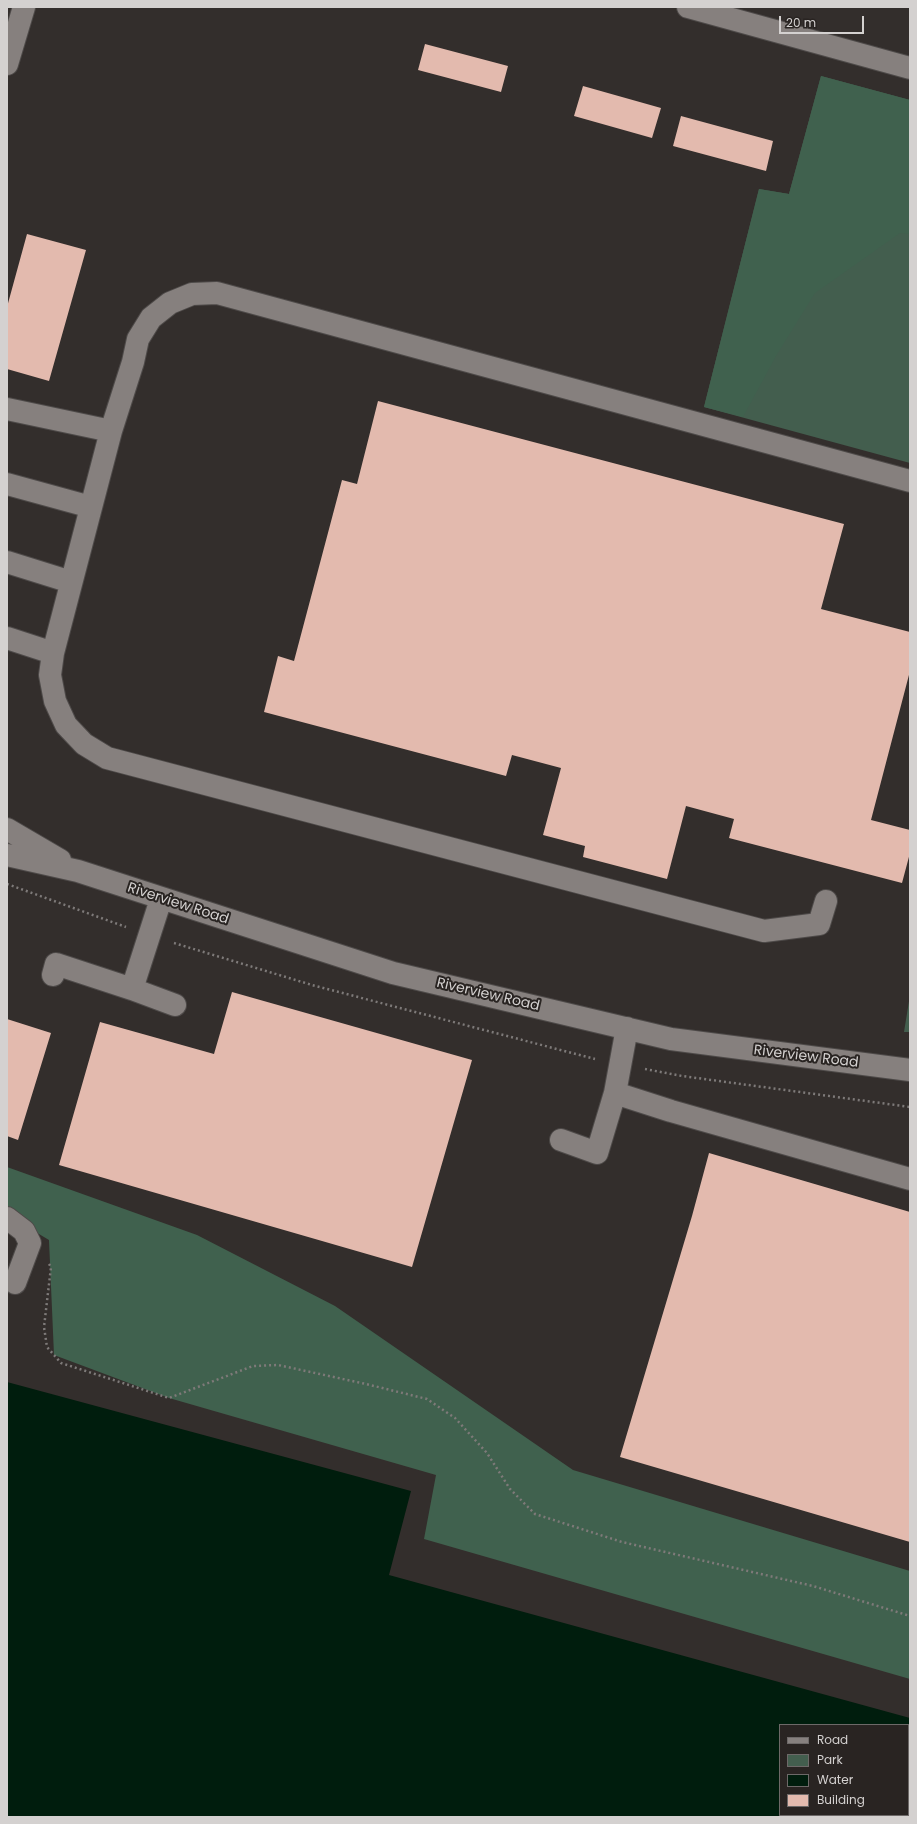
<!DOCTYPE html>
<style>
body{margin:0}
#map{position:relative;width:917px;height:1824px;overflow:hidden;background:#332e2c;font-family:Poppins,sans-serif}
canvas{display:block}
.frame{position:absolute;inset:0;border:8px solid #d4d1d0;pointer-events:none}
.legend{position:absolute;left:779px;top:1724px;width:130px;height:92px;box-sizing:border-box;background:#292422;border:1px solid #6d6968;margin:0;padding:5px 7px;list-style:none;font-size:12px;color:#d4d1d0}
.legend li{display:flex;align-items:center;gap:8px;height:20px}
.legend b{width:20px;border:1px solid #6d6968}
.scale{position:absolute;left:779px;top:16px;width:85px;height:18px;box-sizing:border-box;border:2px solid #d4d1d0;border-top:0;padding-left:5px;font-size:12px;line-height:14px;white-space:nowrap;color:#d4d1d0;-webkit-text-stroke:3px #292422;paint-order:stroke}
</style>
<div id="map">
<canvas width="917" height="1824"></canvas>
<div class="frame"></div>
<ul class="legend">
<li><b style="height:5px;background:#86807e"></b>Road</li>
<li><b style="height:11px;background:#435e4e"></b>Park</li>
<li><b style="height:11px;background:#001d0d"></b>Water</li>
<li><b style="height:11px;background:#e3baae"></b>Building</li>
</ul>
<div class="scale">20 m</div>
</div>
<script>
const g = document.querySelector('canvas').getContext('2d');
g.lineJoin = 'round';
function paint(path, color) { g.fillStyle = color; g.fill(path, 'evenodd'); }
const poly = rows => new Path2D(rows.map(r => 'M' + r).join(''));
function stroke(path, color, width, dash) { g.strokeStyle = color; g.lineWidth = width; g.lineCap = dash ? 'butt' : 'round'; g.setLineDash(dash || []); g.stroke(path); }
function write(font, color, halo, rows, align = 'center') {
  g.font = font + ' Poppins,sans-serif'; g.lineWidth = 4; g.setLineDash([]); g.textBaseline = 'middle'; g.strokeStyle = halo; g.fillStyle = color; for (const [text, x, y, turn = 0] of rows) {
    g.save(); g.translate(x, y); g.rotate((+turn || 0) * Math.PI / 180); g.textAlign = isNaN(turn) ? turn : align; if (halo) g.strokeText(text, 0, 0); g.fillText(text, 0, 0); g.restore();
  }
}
paint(poly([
 [821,76,910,100,910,463,704,407,759,189,789,194],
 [910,995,910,1032,904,1032]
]), '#435e4e');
paint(poly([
 [821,76,910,100,910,234,900,233,815,293,776,356,743,417,704,407,759,189,789,194],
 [7,1167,197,1235,335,1306,573,1470,910,1571,910,1679,424,1539,436,1475,169,1398,54,1355,49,1240,7,1215]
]), '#40614e');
paint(poly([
 [7,1382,411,1491,389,1575,910,1718,910,1817,7,1817],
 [780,1725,908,1725,908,1815,780,1815]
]), '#001d0d');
paint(poly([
 [425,44,508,66,501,92,418,70],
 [583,86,661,108,652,138,574,116],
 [681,116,773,141,766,171,673,146],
 [27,234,86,250,49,381,7,369,7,307],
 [378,401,844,524,821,609,910,632,910,671,871,820,910,830,910,853,902,883,729,838,734,819,686,806,667,879,583,857,585,846,543,835,561,768,512,755,506,776,264,712,278,656,294,661,342,480,357,484],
 [232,992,472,1060,412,1267,59,1165,100,1022,214,1054],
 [7,1019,51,1033,18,1140,7,1136],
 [709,1153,910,1212,910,1542,620,1457,692,1216]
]), '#e3baae');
const minor = poly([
 [688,7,910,68],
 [7,64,24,7],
 [7,409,111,431,53,653,50,675,55,701,66,725,84,744,107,758,764,931,819,924,826,901],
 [111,431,133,362,138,339,151,318,170,303,192,294,217,293,910,481],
 [7,484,91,507],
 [7,562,71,582],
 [7,638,53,653],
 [7,829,60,860],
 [7,855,78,871,393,973,671,1039,910,1070],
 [161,899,132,989,175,1005],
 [53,975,56,964,132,989],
 [615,1093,671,1111,910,1179],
 [561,1140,597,1153,615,1093,627,1028],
 [7,1218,24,1231,30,1243,15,1283]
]);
stroke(minor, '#4e4a49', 24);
stroke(poly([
 [7,884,126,927],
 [174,943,312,985,595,1059],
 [645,1069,682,1076,910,1107],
 [49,1264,51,1267,44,1327,47,1347,61,1363,169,1398,253,1366,278,1365,366,1384,427,1399,455,1418,487,1453,510,1489,535,1514,622,1542,813,1586,910,1616]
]), '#7e7a79', 2.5, [2, 3]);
stroke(minor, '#86807e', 22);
write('14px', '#d4d1d0', '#292422', [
 ["Riverview Road",178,904,18],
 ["Riverview Road",488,995,13],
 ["Riverview Road",806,1057,7]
]);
</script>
